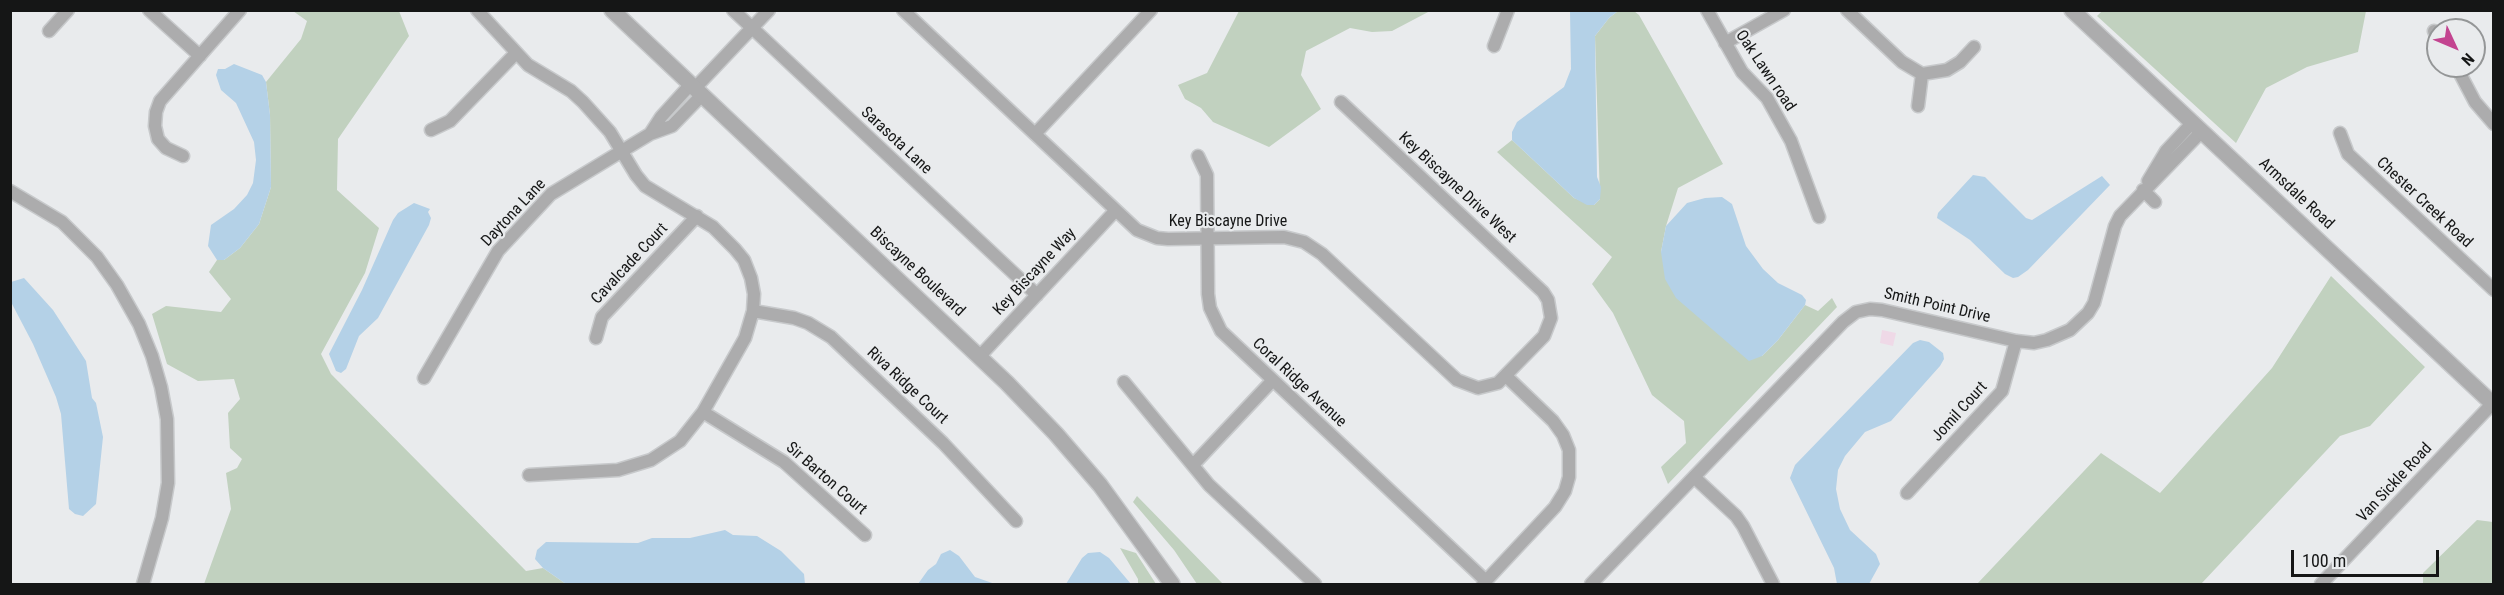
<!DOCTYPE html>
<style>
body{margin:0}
#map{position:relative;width:2504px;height:595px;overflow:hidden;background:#e9ebed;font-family:"Roboto Condensed",sans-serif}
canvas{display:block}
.frame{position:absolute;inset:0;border:12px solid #151616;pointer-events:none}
.north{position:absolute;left:2426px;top:18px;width:60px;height:60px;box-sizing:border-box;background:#e9ebed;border:2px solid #949697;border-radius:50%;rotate:134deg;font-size:16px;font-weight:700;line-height:24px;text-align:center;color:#151616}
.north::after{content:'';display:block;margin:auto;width:21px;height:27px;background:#c34490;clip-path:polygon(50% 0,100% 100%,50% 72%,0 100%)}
.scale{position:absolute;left:2291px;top:550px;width:148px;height:27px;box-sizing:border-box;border:3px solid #151616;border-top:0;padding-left:8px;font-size:18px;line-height:21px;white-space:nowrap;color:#151616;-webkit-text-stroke:4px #e9ebed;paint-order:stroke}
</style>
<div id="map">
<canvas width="2504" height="595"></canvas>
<div class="frame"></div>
<div class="north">N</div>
<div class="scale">100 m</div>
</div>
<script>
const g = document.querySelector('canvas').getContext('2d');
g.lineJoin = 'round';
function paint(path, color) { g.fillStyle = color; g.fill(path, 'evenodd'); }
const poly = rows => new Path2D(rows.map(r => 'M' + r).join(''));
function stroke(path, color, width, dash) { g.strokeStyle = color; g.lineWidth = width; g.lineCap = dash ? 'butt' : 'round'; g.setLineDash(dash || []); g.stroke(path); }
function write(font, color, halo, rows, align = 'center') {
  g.font = font + ' "Roboto Condensed",sans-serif'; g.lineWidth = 4.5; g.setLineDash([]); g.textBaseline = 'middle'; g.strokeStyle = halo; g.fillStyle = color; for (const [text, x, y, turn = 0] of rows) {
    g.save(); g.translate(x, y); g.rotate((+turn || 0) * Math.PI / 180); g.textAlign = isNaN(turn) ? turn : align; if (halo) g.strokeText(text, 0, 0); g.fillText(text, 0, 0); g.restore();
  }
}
paint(poly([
 [1882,330,1896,333,1893,346,1880,343]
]), '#efd9e7');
paint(poly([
 [293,11,399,11,409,36,338,139,337,190,379,228,365,273,321,354,331,374,526,571,543,568,566,584,204,584,231,509,226,473,237,468,242,459,230,448,228,413,240,399,234,379,198,381,167,364,152,314,166,306,221,312,231,299,209,272,217,260,224,260,240,248,259,224,271,187,270,115,266,82,301,39,307,21],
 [1239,11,1239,10,1430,11,1392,31,1372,32,1350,28,1306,51,1301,75,1321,109,1269,147,1213,122,1201,108,1185,99,1178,85,1207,73],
 [1618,11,1634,11,1639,15,1723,164,1678,188,1666,226,1661,252,1762,356,1778,340,1805,305,1818,311,1832,298,1837,307,1668,484,1661,467,1686,443,1684,421,1652,395,1613,313,1592,284,1612,257,1497,152,1512,140,1574,198,1594,205,1600,199,1595,36,1609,18],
 [2102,11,2102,10,2366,11,2358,52,2307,67,2266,88,2236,143,2097,16],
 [2331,276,2425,367,2370,426,2340,436,2201,584,1977,584,2101,453,2160,493,2272,368],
 [1137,496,1223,584,1197,584,1174,550,1133,502],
 [2477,520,2493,522,2493,584,2423,584,2423,573],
 [1120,548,1136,553,1156,584,1138,584,1138,579]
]), '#c1d1bf');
paint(poly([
 [1570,11,1618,11,1609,18,1595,36,1597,177,1601,187,1600,199,1594,205,1587,205,1574,198,1512,140,1512,132,1517,122,1564,87,1571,69],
 [234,64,262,75,266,82,270,115,271,187,259,224,240,248,224,260,217,260,208,246,211,225,234,209,247,195,253,183,256,160,254,142,236,103,221,90,216,75,218,69,225,69],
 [1973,175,1985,177,2026,218,2032,220,2102,176,2110,185,2028,270,2018,277,2013,278,2005,274,1970,240,1937,218,1938,213],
 [1722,197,1732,204,1746,246,1763,269,1778,283,1802,295,1806,300,1805,305,1778,340,1762,356,1749,361,1676,298,1665,279,1661,252,1666,226,1687,203,1705,198],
 [414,203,430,209,428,212,431,218,429,225,378,318,359,336,346,369,341,373,336,371,329,354,362,290,393,220,398,213],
 [24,278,53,310,86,361,92,398,96,403,103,437,96,504,83,516,75,514,69,509,61,414,56,397,33,344,11,302,11,282],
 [1920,340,1929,342,1943,353,1944,359,1940,366,1891,421,1865,432,1845,456,1838,470,1836,489,1840,509,1850,530,1876,554,1880,564,1869,584,1837,584,1834,568,1790,478,1795,465,1913,343],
 [725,530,733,535,757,536,781,551,804,574,805,584,566,584,543,568,535,559,537,550,546,542,638,543,652,538,690,538],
 [950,550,959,556,975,577,995,584,918,584,928,570,936,564,941,554],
 [1100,552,1109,558,1131,584,1066,584,1082,558,1088,553]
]), '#b4d1e7');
const minor = poly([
 [149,10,200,56],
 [477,10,528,65,571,91,583,102,610,132,636,175,645,186,713,227,735,249,744,260,751,278,754,294,753,311,745,338,703,412,680,441,651,460,618,470,529,475],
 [733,10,1037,295],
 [903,10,1137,230,1157,238,1168,239,1284,237,1304,242,1322,254,1457,380,1478,388,1498,383,1544,336,1551,318,1548,300,1543,292,1341,102],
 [1707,10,1742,72,1767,98,1791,141,1819,217],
 [1847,10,1902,62,1922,74,1947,70,1960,62,1974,47],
 [49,31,68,10],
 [2434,31,2438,41],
 [1725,43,1784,10],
 [1494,46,1508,10],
 [2456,66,2475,102,2494,124],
 [695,88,769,10],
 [1918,106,1922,74],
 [431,130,450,121,516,53],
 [2340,133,2348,154,2494,290],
 [650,134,661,117,691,84],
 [1035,134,1151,10],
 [183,156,166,148,158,139,155,126,156,112,160,101,240,10],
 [1198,156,1207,175,1208,294,1210,308,1221,331,1486,581],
 [2148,181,2166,151,2193,122],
 [2143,190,2155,202],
 [10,191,62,222,97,257,117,285,139,324,152,356,161,387,167,419,168,483,162,518,143,584],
 [753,311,794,318,808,323,831,337,943,443,1016,521],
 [596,338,602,317,697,216],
 [980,356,1115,211],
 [424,378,498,251,551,194,650,134,672,126,702,95],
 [1124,382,1209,485,1315,584],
 [703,412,784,462,865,535],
 [1193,465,1272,381],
 [1694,477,1736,516,1743,526,1773,584],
 [1907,493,2002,391,2016,341],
 [1483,584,1555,507,1565,491,1569,477,1569,450,1563,435,1553,421,1506,376],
 [1591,584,1843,322,1856,312,1870,309,1882,310,2016,341,2034,343,2047,340,2070,330,2088,313,2094,303,2115,226,2120,216,2202,131],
 [2321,584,2492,404]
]);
const tertiary = poly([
 [612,10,1007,383,1056,434,1100,485,1172,584],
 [2072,10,2494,405]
]);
stroke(minor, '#c7c9cb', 15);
stroke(tertiary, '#c7c9cb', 18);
stroke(minor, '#acacad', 12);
stroke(tertiary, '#acacad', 15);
write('16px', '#151616', '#e9ebed', [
 ["Oak Lawn road",1765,71,56],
 ["Sarasota Lane",896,141,43],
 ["Key Biscayne Drive West",1457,188,43],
 ["Armsdale Road",2296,194,43],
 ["Chester Creek Road",2424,203,43],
 ["Daytona Lane",514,213,-47],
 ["Key Biscayne Drive",1228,222],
 ["Cavalcade Court",630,264,-47],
 ["Biscayne Boulevard",917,272,43],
 ["Key Biscayne Way",1035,272,-47],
 ["Smith Point Drive",1937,306,13],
 ["Coral Ridge Avenue",1299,383,43],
 ["Riva Ridge Court",907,386,43],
 ["Jomil Court",1960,412,-48],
 ["Sir Barton Court",826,479,41],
 ["Van Sickle Road",2395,483,-47]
]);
</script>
